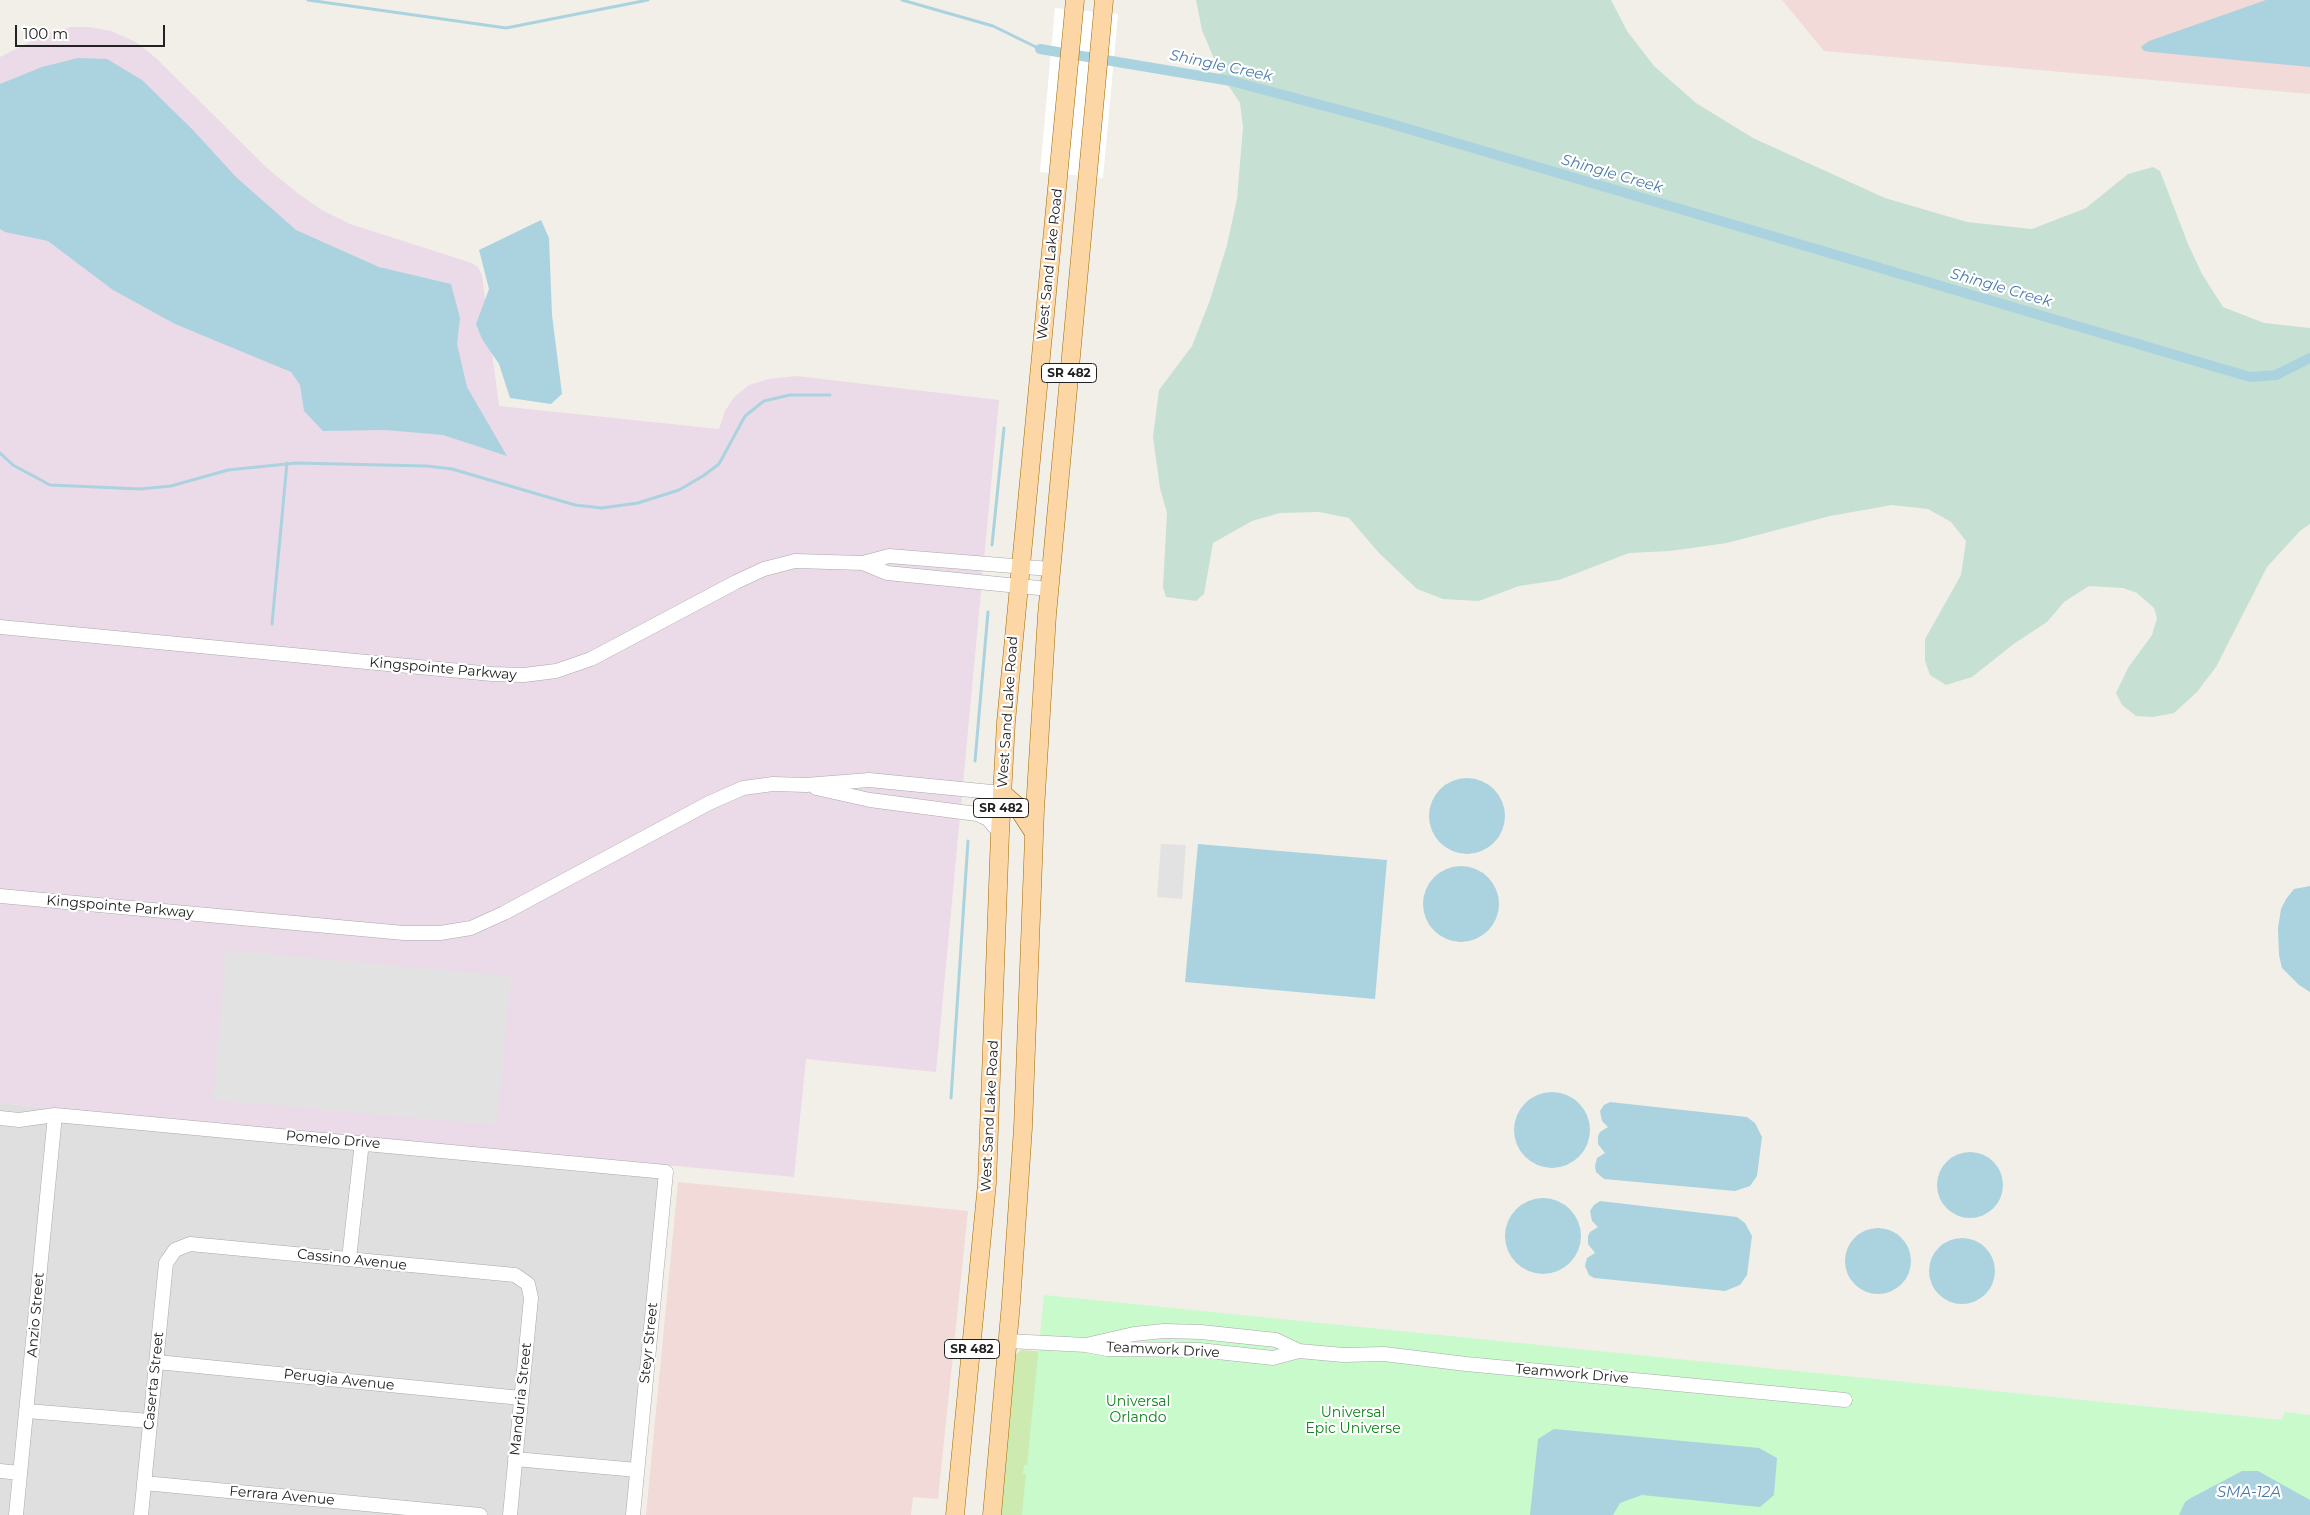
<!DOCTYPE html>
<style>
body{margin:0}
#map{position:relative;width:2310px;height:1515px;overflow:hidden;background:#f2efe9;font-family:Montserrat,sans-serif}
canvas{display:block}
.scale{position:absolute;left:15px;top:25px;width:150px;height:22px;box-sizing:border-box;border:2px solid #222;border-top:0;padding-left:6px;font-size:15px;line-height:18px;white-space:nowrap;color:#222;-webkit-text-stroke:4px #fff;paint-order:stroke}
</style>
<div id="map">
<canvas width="2310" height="1515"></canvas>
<div class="scale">100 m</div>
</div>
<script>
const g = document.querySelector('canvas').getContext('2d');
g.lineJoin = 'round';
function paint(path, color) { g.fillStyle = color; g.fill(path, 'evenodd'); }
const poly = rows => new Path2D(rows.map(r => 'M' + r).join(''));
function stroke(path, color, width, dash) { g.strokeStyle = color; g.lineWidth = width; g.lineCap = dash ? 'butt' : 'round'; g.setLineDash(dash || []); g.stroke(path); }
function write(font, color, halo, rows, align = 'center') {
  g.font = font + ' Montserrat,sans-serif'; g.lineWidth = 4.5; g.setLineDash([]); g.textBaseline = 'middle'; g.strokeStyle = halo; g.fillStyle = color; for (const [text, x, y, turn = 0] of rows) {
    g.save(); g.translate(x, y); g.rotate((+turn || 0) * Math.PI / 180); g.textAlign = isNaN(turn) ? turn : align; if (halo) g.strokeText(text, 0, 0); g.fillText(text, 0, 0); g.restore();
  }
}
paint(poly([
 [0,1103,667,1166,633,1515,0,1515]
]), '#e0dfdf');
paint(poly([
 [1782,0,2310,0,2310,94,1824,51],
 [678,1182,968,1211,938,1499,913,1497,911,1515,646,1515]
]), '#f2dad9');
paint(poly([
 [71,27,89,27,111,31,136,42,156,58,267,168,296,192,322,210,350,224,472,263,478,267,482,275,499,406,719,429,725,411,734,397,749,385,769,379,797,376,999,400,936,1072,806,1059,794,1177,0,1103,0,57,48,33]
]), '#ebdbe8');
paint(poly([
 [1021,1350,1048,1352,1033,1466,1024,1465,1030,1474,1026,1515,998,1515,1014,1356]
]), '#cdebb0');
paint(poly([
 [1196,0,1611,0,1627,31,1654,66,1696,103,1753,138,1885,198,1967,222,2032,229,2086,208,2128,174,2153,167,2160,171,2188,244,2202,274,2223,307,2264,323,2310,328,2310,524,2300,531,2267,567,2216,667,2197,692,2174,713,2153,717,2136,716,2122,705,2116,693,2128,668,2152,635,2157,618,2154,608,2137,593,2123,588,2089,586,2064,602,2047,622,2015,643,1972,677,1946,685,1930,675,1925,661,1925,639,1961,575,1966,541,1951,522,1928,509,1892,505,1830,516,1727,543,1670,551,1629,553,1559,580,1519,586,1479,601,1443,599,1417,589,1379,553,1349,518,1319,512,1280,513,1252,521,1213,543,1204,594,1196,601,1166,597,1163,587,1167,513,1160,488,1153,437,1159,390,1192,346,1210,300,1227,245,1237,199,1243,127,1240,103,1220,73,1202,30]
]), '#c6e0d4');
paint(poly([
 [1044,1295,2281,1420,2285,1412,2310,1415,2310,1515,1022,1515,1026,1474,1023,1474,1024,1465,1027,1465]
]), '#c8facc');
paint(poly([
 [1161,844,1186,845,1182,899,1157,897],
 [226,950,511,976,497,1125,213,1100]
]), '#e2e2e2');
paint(poly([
 [2266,0,2310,0,2310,67,2151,52,2144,51,2141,47,2149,41],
 [78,58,107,59,142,80,193,130,236,177,296,230,379,267,451,284,460,318,457,344,467,387,507,456,443,435,385,430,323,431,304,411,300,385,291,372,175,324,113,290,48,241,5,232,0,229,0,84,42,67],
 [541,220,549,238,552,315,562,394,551,404,510,398,499,364,482,339,476,324,489,289,479,250],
 '1429 816a38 38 0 1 1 76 0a38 38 0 1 1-76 0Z',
 [1198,844,1387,860,1375,999,1185,982],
 '1423 904a38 38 0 1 1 76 0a38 38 0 1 1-76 0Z',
 [2310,886,2310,992,2299,985,2282,968,2279,955,2278,928,2281,909,2286,899,2294,889],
 '1514 1130a38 38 0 1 1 76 0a38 38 0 1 1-76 0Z',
 [1610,1102,1747,1117,1755,1123,1762,1137,1757,1176,1750,1186,1735,1191,1604,1179,1596,1172,1595,1166,1597,1158,1605,1153,1598,1144,1598,1136,1600,1132,1608,1127,1602,1121,1600,1111,1604,1105],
 '1937 1185a33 33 0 1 1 66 0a33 33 0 1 1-66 0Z',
 '1505 1236a38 38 0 1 1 76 0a38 38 0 1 1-76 0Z',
 [1600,1201,1737,1217,1745,1223,1752,1236,1747,1275,1740,1285,1725,1291,1594,1278,1589,1275,1585,1266,1587,1258,1595,1253,1588,1244,1588,1236,1590,1232,1598,1227,1592,1221,1590,1211,1594,1205],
 '1845 1261a33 33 0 1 1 66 0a33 33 0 1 1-66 0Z',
 '1929 1271a33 33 0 1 1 66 0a33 33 0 1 1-66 0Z',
 [1554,1429,1759,1448,1777,1458,1774,1495,1760,1507,1642,1495,1620,1503,1613,1515,1530,1515,1538,1439],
 [2242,1471,2258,1471,2310,1500,2310,1515,2179,1515,2185,1502,2191,1498]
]), '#aad3df');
paint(poly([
 [1055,8,1118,14,1103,178,1040,172]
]), '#fff');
stroke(poly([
 [308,0,506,28,648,0],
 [902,0,993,26,1040,49],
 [0,453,13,465,50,485,140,489,171,486,228,470,296,463,427,466,452,469,575,505,602,508,638,503,679,490,703,476,719,464,745,416,764,401,790,395,830,395],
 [992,545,1004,428],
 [272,624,287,463],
 [975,761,988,612],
 [951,1098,968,841]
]), '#aad3df', 3);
stroke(poly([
 [1040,49,1231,81,1385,122,2250,377,2276,375,2310,358]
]), '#aad3df', 10);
const minor = poly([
 [863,563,887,573,1049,589],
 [0,627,492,674,524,675,556,671,591,659,736,582,764,569,795,561,863,563,889,556,1050,569],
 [816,788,870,800,977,814,988,819,1000,833],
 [0,896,404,933,440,933,471,928,504,913,709,803,743,788,773,784,806,785,869,780,1002,793],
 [0,1118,19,1120,55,1115,666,1172,633,1515],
 [349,1259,362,1142],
 [1008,1341,1086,1345,1107,1349,1199,1350,1273,1358,1299,1351],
 [1086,1345,1134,1334,1164,1331,1201,1332,1276,1340,1299,1351,1343,1355,1384,1354,1466,1364,1845,1400],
 [157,1362,521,1398],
 [27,1411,150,1421],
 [515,1459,637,1470],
 [0,1471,20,1473],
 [144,1483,480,1515],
 [16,1515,55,1115],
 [141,1515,166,1263,175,1250,190,1244,515,1275,528,1284,531,1298,510,1515]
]);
const major = poly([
 [1002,793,1016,805,1034,833],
 [955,1515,987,1183,1000,833,1006,722,1075,0],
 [992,1515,1011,1303,1023,1128,1035,810,1047,615,1104,0]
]);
stroke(minor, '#a9a9a9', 15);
stroke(major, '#a06b00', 19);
stroke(minor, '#fff', 14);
stroke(major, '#fcd6a4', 18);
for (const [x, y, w] of [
 [1069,373,55],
 [1001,808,55],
 [972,1349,55]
]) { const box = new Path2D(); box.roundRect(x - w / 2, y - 9.5, w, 19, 4); g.fillStyle = '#fff'; g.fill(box); stroke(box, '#222', 1); }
write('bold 12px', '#222', null, [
 ["SR 482",1069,373],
 ["SR 482",1001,808],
 ["SR 482",972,1349]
]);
write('14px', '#222', '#fff', [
 ["West Sand Lake Road",1050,264,-84],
 ["Kingspointe Parkway",443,669,5],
 ["West Sand Lake Road",1008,712,-86],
 ["Kingspointe Parkway",120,907,5],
 ["West Sand Lake Road",990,1116,-87],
 ["Pomelo Drive",333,1140,5],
 ["Cassino Avenue",352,1260,6],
 ["Anzio Street",36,1315,-85],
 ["Steyr Street",649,1343,-84],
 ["Teamwork Drive",1163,1350,3],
 ["Teamwork Drive",1572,1374,5],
 ["Perugia Avenue",339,1380,6],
 ["Caserta Street",154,1381,-84],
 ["Manduria Street",521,1399,-84],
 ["Ferrara Avenue",282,1496,5]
]);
write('14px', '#0c8416', '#fff', [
 ["Universal",1138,1402],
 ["Orlando",1138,1418],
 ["Universal",1353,1413],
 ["Epic Universe",1353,1429]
]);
write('italic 15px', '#4a7aab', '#fff', [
 ["Shingle Creek",1221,66,12],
 ["Shingle Creek",1612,174,16],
 ["Shingle Creek",2001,288,16],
 ["SMA-12A",2249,1493]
]);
</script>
